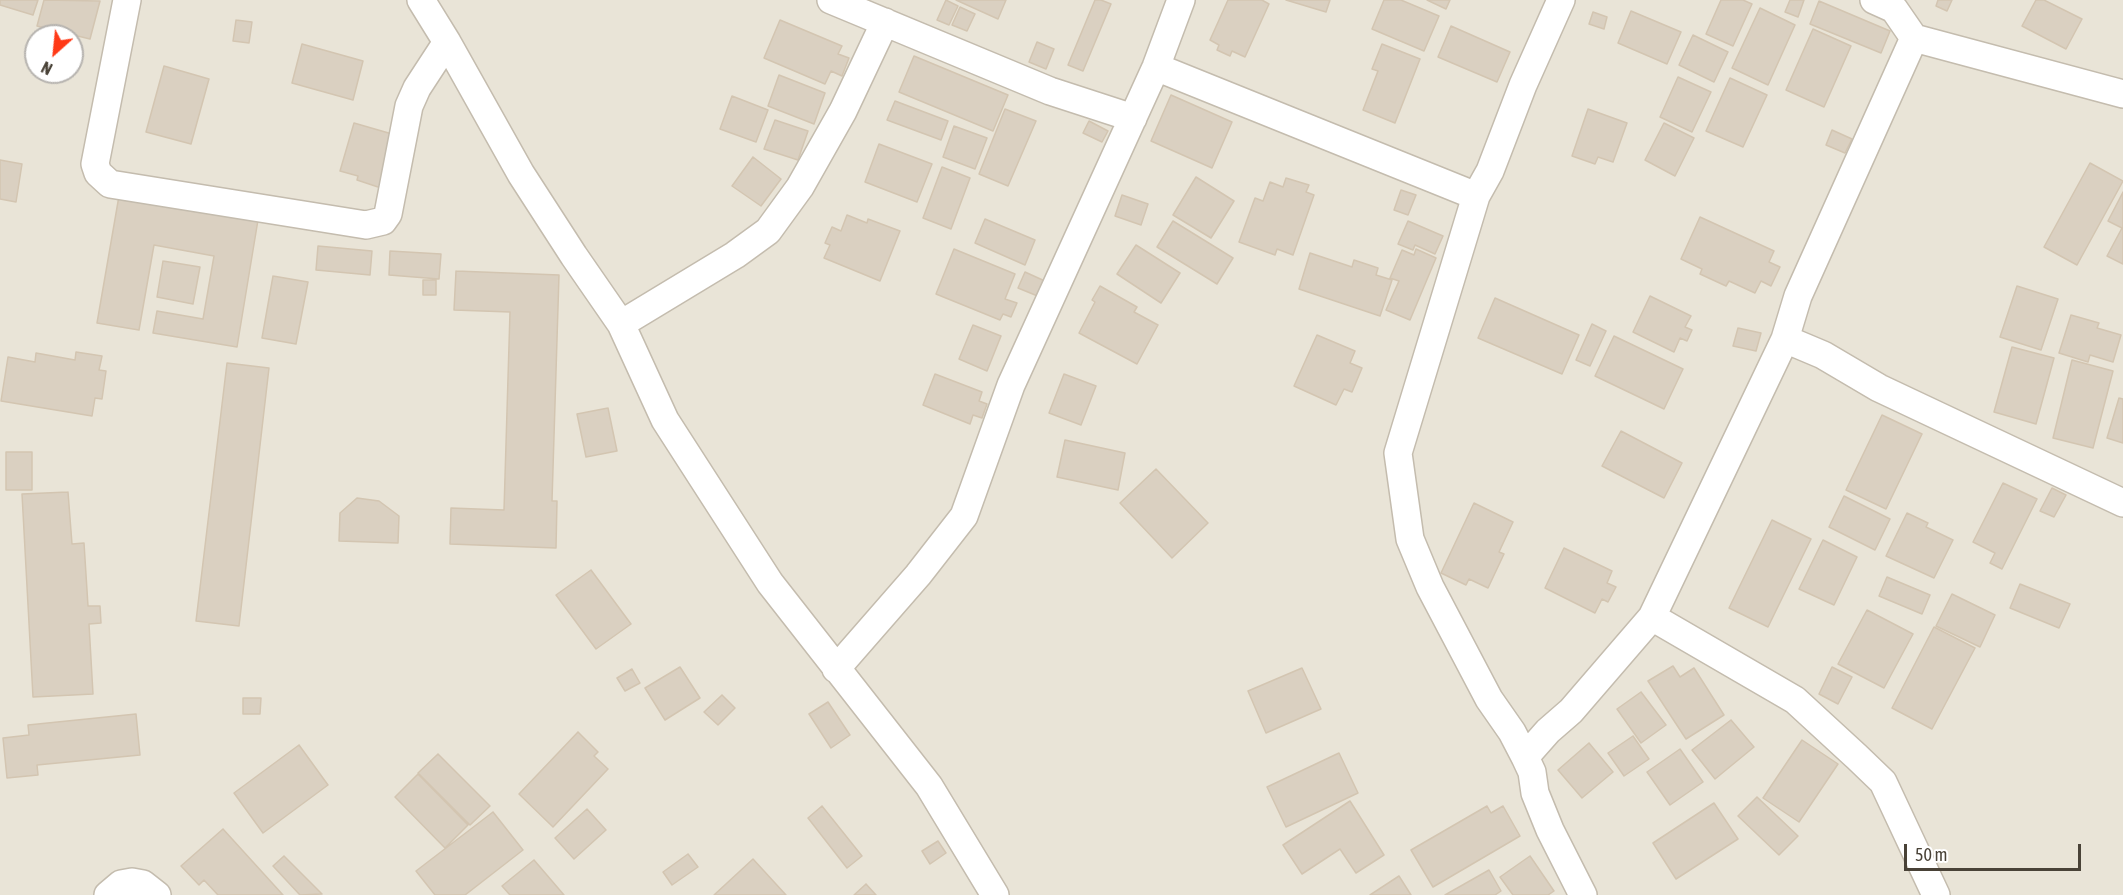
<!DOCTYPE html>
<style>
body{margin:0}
#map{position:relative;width:2123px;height:895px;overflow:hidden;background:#f5f2e9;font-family:"Asap Condensed",sans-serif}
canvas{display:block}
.north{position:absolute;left:24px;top:24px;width:60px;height:60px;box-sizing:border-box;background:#fff;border:2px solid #b6b3af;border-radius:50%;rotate:207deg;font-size:16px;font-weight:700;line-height:24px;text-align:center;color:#494237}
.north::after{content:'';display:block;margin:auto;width:21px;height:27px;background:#ff3916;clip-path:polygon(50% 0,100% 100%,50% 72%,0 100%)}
.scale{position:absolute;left:1904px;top:844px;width:177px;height:27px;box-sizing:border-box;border:3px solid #494237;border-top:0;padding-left:8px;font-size:18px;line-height:21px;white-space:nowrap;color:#494237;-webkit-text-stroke:4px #fff;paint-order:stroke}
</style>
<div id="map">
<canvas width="2123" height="895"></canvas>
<div class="north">N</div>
<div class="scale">50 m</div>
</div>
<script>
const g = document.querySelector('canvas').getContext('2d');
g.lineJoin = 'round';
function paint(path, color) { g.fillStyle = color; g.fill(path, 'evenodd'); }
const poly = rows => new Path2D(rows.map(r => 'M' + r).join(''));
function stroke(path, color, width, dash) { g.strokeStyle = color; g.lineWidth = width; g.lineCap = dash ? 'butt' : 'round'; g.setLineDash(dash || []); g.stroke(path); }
paint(poly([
 [0,0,2123,0,2123,895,0,895],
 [36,36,72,36,72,72,36,72]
]), '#e9e4d7');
const building = poly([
 [0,0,38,0,33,15,0,5,0,0],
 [44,0,100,1,90,39,37,26,44,0],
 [946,0,958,6,949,25,937,20,946,0],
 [956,0,1006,0,998,19,956,0],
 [1095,0,1101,0,1111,4,1083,71,1068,65,1095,0],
 [1228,0,1262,0,1269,4,1245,57,1232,51,1230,56,1217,50,1219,45,1210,40,1228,0],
 [1286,0,1330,0,1326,12,1286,0],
 [1384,0,1401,0,1439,16,1424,51,1372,29,1384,0],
 [1427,0,1450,0,1446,9,1427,0],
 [1721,0,1743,0,1752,4,1733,46,1706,34,1721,0],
 [1790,0,1804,0,1798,17,1785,12,1790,0],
 [1938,0,1952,0,1947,11,1936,6,1938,0],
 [2036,0,2044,0,2082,19,2066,49,2022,26,2036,0],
 [1819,1,1890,31,1881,53,1810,24,1819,1],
 [960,7,975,14,967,31,952,25,960,7],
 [1760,8,1795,25,1768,85,1732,68,1760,8],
 [1631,11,1681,32,1667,64,1618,43,1631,11],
 [1593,12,1607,17,1604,29,1589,24,1593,12],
 [236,20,252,22,249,43,233,41,236,20],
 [780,20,842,46,838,54,849,58,842,76,831,71,825,84,764,58,780,20],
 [1451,26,1510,52,1497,82,1438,57,1451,26],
 [1813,29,1851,46,1824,107,1786,90,1813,29],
 [1693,35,1728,52,1714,82,1679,65,1693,35],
 [1037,42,1054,49,1046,69,1029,62,1037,42],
 [302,44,363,61,353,100,292,83,302,44],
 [1382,44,1420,59,1395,123,1363,110,1378,71,1372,69,1382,44],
 [914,56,1008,95,993,131,899,92,914,56],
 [164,66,209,79,191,144,146,132,164,66],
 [779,75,825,93,814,124,768,106,779,75],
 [1678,77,1711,92,1692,132,1660,117,1678,77],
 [1730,78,1767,95,1743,147,1706,131,1730,78],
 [1171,95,1232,122,1212,168,1151,141,1171,95],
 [732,96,768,110,756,142,720,129,732,96],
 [895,101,948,121,941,140,887,120,895,101],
 [1005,109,1036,121,1008,186,979,174,1005,109],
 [1588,109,1627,123,1613,162,1598,157,1595,164,1572,156,1588,109],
 [775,120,808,131,798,160,764,149,775,120],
 [1089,121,1108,131,1102,142,1083,133,1089,121],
 [354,123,399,136,384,189,357,180,358,176,340,171,354,123],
 [1664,123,1694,138,1675,176,1645,160,1664,123],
 [954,126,987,138,975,169,943,157,954,126],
 [1832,130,1852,139,1845,153,1826,145,1832,130],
 [879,144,932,164,917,202,865,182,879,144],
 [753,157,781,179,761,206,732,186,753,157],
 [0,160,22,164,16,202,0,199,0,160],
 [2090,163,2123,181,2077,265,2044,247,2090,163],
 [942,167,970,178,951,229,923,218,942,167],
 [1196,177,1234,201,1211,238,1173,215,1196,177],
 [1286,178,1309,185,1306,192,1314,195,1293,255,1277,249,1275,255,1239,242,1255,198,1263,201,1270,182,1283,187,1286,178],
 [1401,190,1416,195,1408,215,1394,210,1401,190],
 [2123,192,2123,264,2107,256,2122,228,2108,221,2123,192],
 [1122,195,1148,204,1141,225,1115,216,1122,195],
 [119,196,258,220,237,347,153,333,157,311,203,319,214,256,154,245,139,330,97,323,119,196],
 [847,215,867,223,868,219,900,231,880,281,824,258,830,245,825,243,832,227,841,231,847,215],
 [1700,217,1774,251,1769,262,1780,267,1771,286,1761,281,1755,293,1729,281,1726,286,1700,274,1702,269,1681,259,1700,217],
 [985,219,1035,240,1025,265,975,243,985,219],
 [1173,221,1233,258,1217,284,1157,247,1173,221],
 [1408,221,1443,236,1435,254,1415,245,1413,250,1398,244,1408,221],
 [1136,245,1180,273,1161,303,1117,274,1136,245],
 [318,246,372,251,370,275,316,270,318,246],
 [954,249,1015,274,1005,299,1017,303,1011,317,1003,314,1000,320,936,294,954,249],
 [1416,249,1436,258,1410,320,1386,310,1399,281,1390,278,1402,250,1414,255,1416,249],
 [390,251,441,254,439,279,389,275,390,251],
 [1310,253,1352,267,1354,260,1378,268,1376,275,1392,280,1380,316,1299,289,1310,253],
 [163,261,200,267,193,304,157,297,163,261],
 [456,271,559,275,552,501,557,501,556,548,450,544,451,508,504,510,510,312,454,310,456,271],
 [1025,272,1047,282,1040,297,1018,288,1025,272],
 [273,276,308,282,296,344,262,338,273,276],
 [423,280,436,280,436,295,423,295,423,280],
 [1100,286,1137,307,1134,312,1158,325,1137,364,1079,333,1095,302,1092,300,1100,286],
 [2017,286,2058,299,2041,350,2000,337,2017,286],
 [1650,296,1691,316,1685,327,1692,330,1687,341,1680,338,1674,352,1633,332,1650,296],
 [1495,298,1579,335,1562,374,1478,338,1495,298],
 [2071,315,2099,323,2097,328,2121,335,2113,362,2090,355,2088,362,2059,353,2071,315],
 [1592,324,1606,331,1590,366,1576,360,1592,324],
 [973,325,1001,336,987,371,959,359,973,325],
 [1738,328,1761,333,1756,351,1733,346,1738,328],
 [1317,335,1355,351,1350,363,1362,368,1352,392,1344,389,1336,405,1294,386,1317,335],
 [1614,336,1683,369,1664,409,1595,376,1614,336],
 [2012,347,2054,358,2036,424,1994,412,2012,347],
 [76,352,102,356,99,370,106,371,102,399,95,398,92,416,1,401,8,357,35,362,36,353,75,360,76,352],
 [2072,360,2113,371,2093,448,2053,438,2072,360],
 [227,363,269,368,239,626,196,621,227,363],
 [935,374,982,392,979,401,987,404,982,418,973,415,970,424,923,405,935,374],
 [1064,374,1096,386,1081,425,1049,413,1064,374],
 [2119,398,2123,399,2123,443,2107,438,2119,398],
 [608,408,617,451,586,457,577,414,608,408],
 [1882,415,1922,434,1886,509,1846,490,1882,415],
 [1621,431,1682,463,1664,498,1602,466,1621,431],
 [1065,440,1125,453,1118,490,1057,477,1065,440],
 [6,452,32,452,32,490,6,490,6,452],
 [1156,469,1208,523,1172,558,1120,503,1156,469],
 [2003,483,2037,499,2002,569,1990,563,1995,553,1973,542,2003,483],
 [2052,488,2066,495,2054,517,2040,511,2052,488],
 [68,492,72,544,84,543,88,606,100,606,101,623,89,624,93,694,33,697,22,494,68,492],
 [1844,496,1890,519,1875,550,1829,527,1844,496],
 [357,498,379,501,399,516,398,543,339,541,340,513,357,498],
 [1474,503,1513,522,1499,552,1504,554,1488,588,1469,579,1466,585,1441,573,1474,503],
 [1907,513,1928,523,1926,527,1953,540,1934,578,1886,556,1907,513],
 [1772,520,1811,539,1768,627,1729,608,1772,520],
 [1823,540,1857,557,1834,605,1799,589,1823,540],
 [1564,548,1612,571,1607,583,1616,587,1608,602,1602,599,1595,613,1545,588,1564,548],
 [591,570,631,624,596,649,556,595,591,570],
 [1887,577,1930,595,1922,614,1879,596,1887,577],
 [2020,584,2070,604,2059,628,2010,608,2020,584],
 [1952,594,1995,615,1980,647,1936,626,1952,594],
 [1867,610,1913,634,1884,688,1838,664,1867,610],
 [1934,627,1975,648,1932,729,1892,708,1934,627],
 [1673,666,1680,677,1694,668,1724,715,1686,739,1648,681,1673,666],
 [680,667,700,698,665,720,645,688,680,667],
 [1832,667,1852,677,1838,704,1819,694,1832,667],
 [1302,668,1321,709,1266,733,1248,691,1302,668],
 [632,669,640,683,625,691,617,678,632,669],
 [1641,692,1666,725,1641,743,1617,709,1641,692],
 [722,695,735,708,718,725,704,712,722,695],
 [243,698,261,698,260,714,243,714,243,698],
 [828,702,850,735,831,748,809,714,828,702],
 [136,714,140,755,37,765,38,775,7,778,3,738,29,735,28,725,136,714],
 [1731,720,1754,747,1715,779,1692,750,1731,720],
 [578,732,598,752,594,756,608,769,553,827,519,794,578,732],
 [1633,736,1649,759,1624,776,1608,753,1633,736],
 [1802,740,1838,764,1799,822,1763,798,1802,740],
 [1589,743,1613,772,1582,798,1558,770,1589,743],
 [299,745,328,785,263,833,234,793,299,745],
 [1680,749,1703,782,1670,805,1647,772,1680,749],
 [1339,753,1358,793,1286,827,1267,787,1339,753],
 [438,754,490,806,470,825,418,773,438,754],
 [418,774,468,825,445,848,395,797,418,774],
 [1757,797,1798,836,1779,855,1738,816,1757,797],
 [1350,801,1384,855,1356,873,1340,849,1302,874,1283,845,1350,801],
 [1714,803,1738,839,1676,879,1653,843,1714,803],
 [822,806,862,856,847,868,808,818,822,806],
 [1487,806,1491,813,1503,806,1520,836,1433,887,1411,850,1487,806],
 [587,809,606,830,574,859,555,838,587,809],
 [493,812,523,850,465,895,435,895,416,871,493,812],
 [223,829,283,895,218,895,204,880,199,885,181,866,223,829],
 [938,841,946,853,930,864,922,851,938,841],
 [688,854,698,867,672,885,663,872,688,854],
 [284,856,322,894,300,895,273,866,284,856],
 [1530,856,1554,891,1548,895,1513,895,1500,877,1530,856],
 [753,859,786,895,714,895,753,859],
 [534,860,564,895,510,895,502,886,534,860],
 [1489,870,1501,891,1495,895,1445,895,1489,870],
 [1399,876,1411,895,1370,895,1399,876],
 [866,884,876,895,854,895,866,884]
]);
paint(building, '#dad0c1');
stroke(building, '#d3c5b1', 1.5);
const minor = poly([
 [127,0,95,164,98,173,110,184,366,225,383,221,388,214,409,106,417,88,447,42],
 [421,0,447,42,521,174,574,256,621,324,665,420,770,583,929,786,995,895],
 [831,0,1050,91,1133,118],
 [1561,0,1523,85,1490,171,1476,196,1398,453,1410,539,1430,587,1489,699,1512,732,1525,757,1532,772,1535,793,1550,830,1583,895],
 [1874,0,1894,9,1914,38,2123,94],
 [1156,67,1476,196],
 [621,324,735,255,768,231,800,187,843,111,885,22],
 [1785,339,1823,355,1879,388,2123,503],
 [1652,617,1795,700,1857,757,1883,782,1936,895],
 [836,669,918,575,964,516,1011,385,1156,67,1181,0],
 [1525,757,1548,731,1571,711,1652,617,1785,339,1798,296,1914,38],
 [108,895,121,884,132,882,143,884,157,895]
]);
stroke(minor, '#c4bcae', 30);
stroke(minor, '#fff', 27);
</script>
